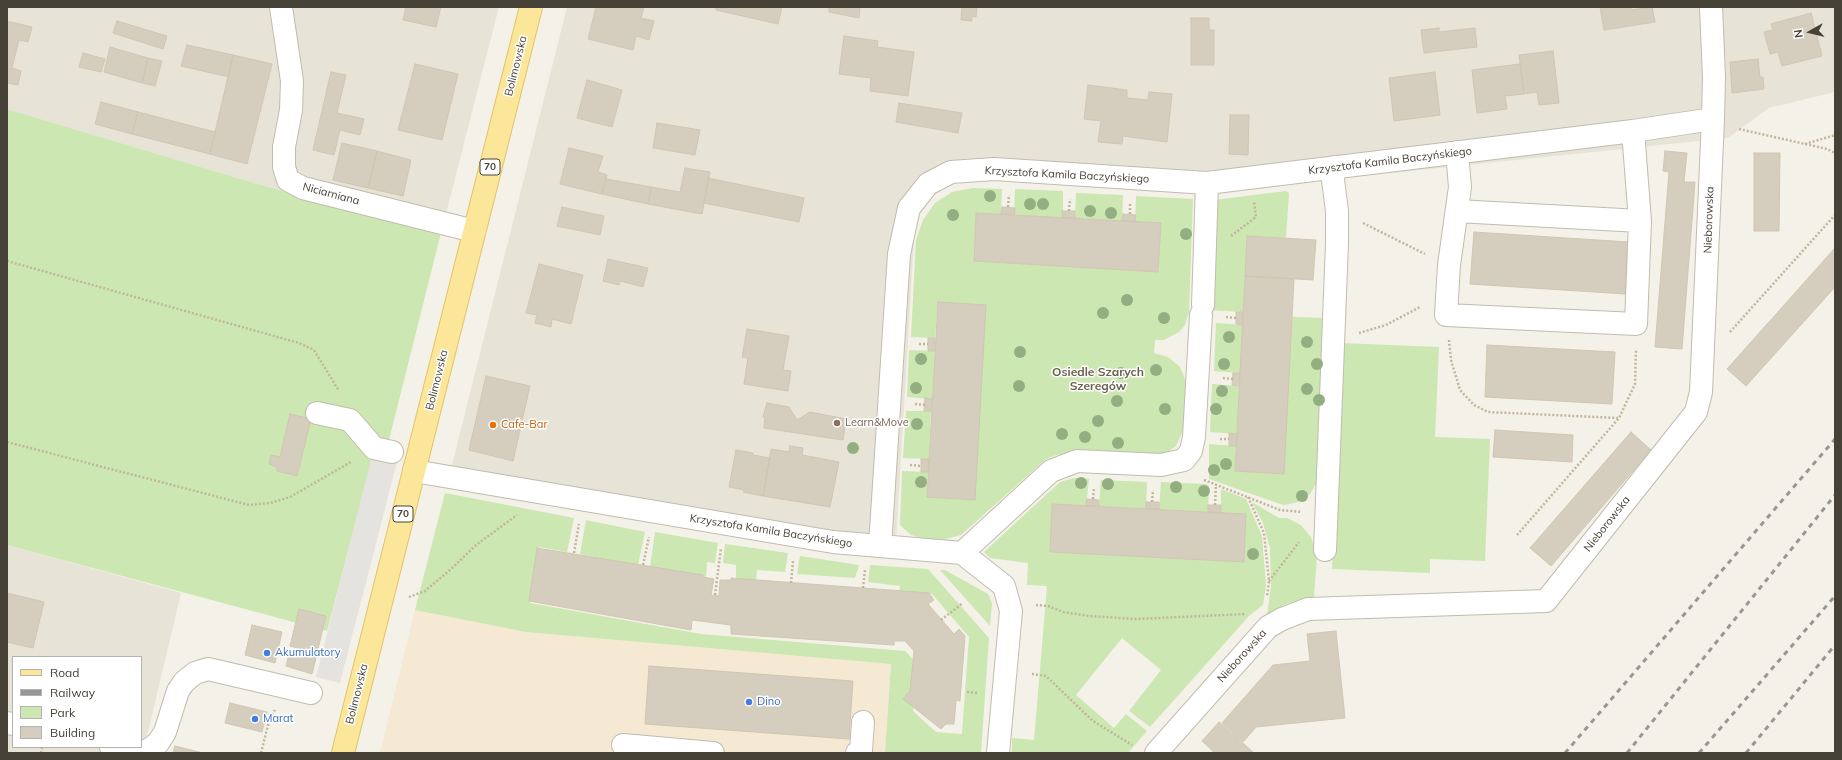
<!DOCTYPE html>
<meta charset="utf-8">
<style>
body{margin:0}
#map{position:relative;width:1842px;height:760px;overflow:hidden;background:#f4f1e8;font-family:Mulish,sans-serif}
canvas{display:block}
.frame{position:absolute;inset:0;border:8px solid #474237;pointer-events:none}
.legend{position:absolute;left:12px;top:656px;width:130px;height:92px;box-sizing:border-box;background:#fff;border:1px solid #b5b3af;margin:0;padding:5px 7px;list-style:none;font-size:12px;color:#474237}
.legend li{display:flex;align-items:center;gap:8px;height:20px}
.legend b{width:20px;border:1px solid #b5b3af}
.north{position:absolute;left:1790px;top:12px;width:40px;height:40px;-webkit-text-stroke:3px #fff;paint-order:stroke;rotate:262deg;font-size:11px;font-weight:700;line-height:16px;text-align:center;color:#474237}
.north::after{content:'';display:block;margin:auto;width:14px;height:18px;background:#474237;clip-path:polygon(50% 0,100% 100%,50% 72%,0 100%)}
</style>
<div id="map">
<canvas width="1842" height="760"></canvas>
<div class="frame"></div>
<ul class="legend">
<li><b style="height:5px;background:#fce699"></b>Road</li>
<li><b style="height:5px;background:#979797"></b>Railway</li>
<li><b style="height:11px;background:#cce7b2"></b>Park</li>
<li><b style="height:11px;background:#d5cdbe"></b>Building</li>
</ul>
<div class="north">N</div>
</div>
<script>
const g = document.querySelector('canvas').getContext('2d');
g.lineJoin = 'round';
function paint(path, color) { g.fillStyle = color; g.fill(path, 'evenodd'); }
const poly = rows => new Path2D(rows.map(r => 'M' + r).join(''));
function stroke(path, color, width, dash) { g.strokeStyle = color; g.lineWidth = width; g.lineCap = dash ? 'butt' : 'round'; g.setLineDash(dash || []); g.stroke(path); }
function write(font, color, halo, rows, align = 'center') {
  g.font = font + ' Mulish,sans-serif'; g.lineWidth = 3; g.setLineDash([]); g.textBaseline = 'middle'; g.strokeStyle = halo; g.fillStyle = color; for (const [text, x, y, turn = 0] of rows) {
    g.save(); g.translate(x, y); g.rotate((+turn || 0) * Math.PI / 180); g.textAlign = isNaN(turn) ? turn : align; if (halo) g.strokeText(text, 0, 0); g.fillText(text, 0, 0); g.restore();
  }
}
paint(poly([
 [7,7,499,7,441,233,261,185,7,109],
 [567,7,1835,7,1835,92,1769,108,1728,138,1218,191,996,178,957,181,931,195,915,222,895,558,831,553,447,485],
 [7,545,181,593,143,753,7,753],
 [13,657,141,657,141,747,13,747]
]), '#e8e3d7');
paint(poly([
 [415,610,526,632,891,664,885,753,380,753]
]), '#f5e9d4');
paint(poly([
 [7,109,261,185,441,233,389,440,378,437,327,631,7,545],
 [973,188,1002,189,1001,214,976,213,974,261,1158,272,1161,223,1135,222,1136,196,1193,199,1189,312,1185,325,1179,332,1164,340,1155,340,1154,353,1168,357,1180,367,1183,374,1186,383,1183,431,1176,446,1162,456,1070,452,1053,456,1045,460,961,535,943,540,926,539,911,535,900,525,902,471,928,472,927,497,974,500,986,305,938,303,935,338,911,337,916,240,923,220,935,203,952,192],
 [1015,189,1063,191,1063,218,1014,215],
 [1286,191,1289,193,1286,238,1247,236,1243,312,1210,310,1214,200],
 [1076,193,1123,195,1122,221,1075,218],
 [1292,317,1329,318,1319,476,1316,484,1310,494,1298,502,1285,505,1280,504,1209,479,1209,444,1236,446,1235,471,1283,474],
 [1216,323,1243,325,1240,373,1214,371],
 [1341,343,1439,347,1435,437,1490,439,1485,561,1430,559,1430,573,1332,569],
 [909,350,935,351,932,399,907,397],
 [1212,384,1239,386,1237,434,1210,432],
 [906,411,931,411,929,459,903,458],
 [1074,478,1089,479,1086,506,1052,504,1050,552,1244,562,1246,514,1221,513,1221,489,1246,499,1262,536,1266,585,1263,605,1249,616,1150,727,1129,711,1161,670,1122,638,1076,695,1114,728,1126,714,1147,731,1128,753,1012,753,1012,738,1034,740,1047,586,1027,585,1028,563,990,558,984,552,1060,482],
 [1101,480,1147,482,1146,509,1099,506],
 [1161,482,1206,484,1209,486,1208,512,1159,509],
 [445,493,574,518,567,552,539,547,530,603,701,634,905,651,917,663,913,711,936,732,962,734,969,637,932,594,899,591,900,586,868,582,870,565,928,569,989,638,981,753,885,753,891,664,526,632,415,610],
 [1252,502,1279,518,1287,518,1301,525,1311,537,1317,556,1314,597,1288,603,1267,615,1271,587,1270,548,1263,523],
 [586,520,645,532,638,565,580,554],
 [655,532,718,543,715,563,707,562,706,577,650,567],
 [725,544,788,553,785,572,757,570,756,581,736,580,736,565,723,563],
 [800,556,859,565,855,578,797,574],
 [940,570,945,570,988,594,992,603,990,626]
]), '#cce7b2');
paint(poly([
 [372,456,397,462,340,683,316,677]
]), '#e5e3e0');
const building = poly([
 [406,7,441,7,436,27,403,20,406,7],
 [596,7,644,7,641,18,654,21,649,40,636,36,633,50,588,39,596,7],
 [716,7,782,7,778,24,716,10,716,7],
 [829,7,860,7,859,18,829,12,829,7],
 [962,7,977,7,976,17,972,16,972,21,961,20,962,7],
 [1600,7,1631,7,1631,10,1652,7,1655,22,1604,30,1600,7],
 [1811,13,1822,56,1782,66,1778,52,1770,54,1764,32,1773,30,1771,24,1811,13],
 [1191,18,1209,18,1209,30,1214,30,1214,65,1191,65,1191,18],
 [7,21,32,27,28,42,19,40,12,68,21,71,18,85,7,83,7,21],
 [117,21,167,36,163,49,113,33,117,21],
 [1439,28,1439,32,1475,28,1477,47,1424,53,1421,30,1439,28],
 [844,36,878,41,877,47,914,52,908,96,870,91,871,78,839,74,844,36],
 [187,45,233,55,229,77,181,66,187,45],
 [110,47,148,58,142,83,104,72,110,47],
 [1553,51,1559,103,1539,105,1537,92,1524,94,1519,55,1553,51],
 [83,53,105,59,101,72,79,67,83,53],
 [233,55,272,64,247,164,210,154,233,55],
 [148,58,162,61,155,86,142,83,148,58],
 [1758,59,1760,77,1763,77,1764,89,1732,93,1730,62,1758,59],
 [415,64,458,74,442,140,398,130,415,64],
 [1520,64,1524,94,1505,96,1507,109,1477,113,1472,70,1520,64],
 [331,72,346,75,337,113,364,119,360,135,340,130,334,155,313,150,331,72],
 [1435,72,1440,115,1394,121,1389,78,1435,72],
 [587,80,622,90,612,127,577,118,587,80],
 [1088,85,1127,90,1127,98,1148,100,1149,92,1172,94,1167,142,1123,136,1122,144,1098,142,1101,121,1084,119,1088,85],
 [101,102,138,112,132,134,95,124,101,102],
 [899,103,962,113,958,133,896,122,899,103],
 [138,112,215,132,210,154,132,134,138,112],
 [1230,115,1249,115,1248,155,1229,154,1230,115],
 [657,123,700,130,695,155,653,148,657,123],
 [342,143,377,151,368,188,333,180,342,143],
 [569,148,603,156,598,172,607,175,602,194,560,184,569,148],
 [377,151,411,160,403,196,368,188,377,151],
 [1665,151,1687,153,1684,182,1695,182,1682,349,1655,347,1669,172,1663,171,1665,151],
 [1754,153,1780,153,1779,231,1754,231,1754,153],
 [685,168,710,172,702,214,648,204,651,187,680,192,685,168],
 [708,178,804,198,799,222,704,203,708,178],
 [606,179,651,187,648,204,602,194,606,179],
 [562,207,604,216,600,235,557,226,562,207],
 [1002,207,1015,208,1014,215,1001,214,1002,207],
 [1062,211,1075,211,1075,218,1063,218,1062,211],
 [976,213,1161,223,1158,272,974,261,976,213],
 [1123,214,1136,215,1135,222,1122,221,1123,214],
 [1474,232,1628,242,1625,294,1470,284,1474,232],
 [1247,236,1316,240,1313,280,1245,276,1247,236],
 [1835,248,1835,287,1746,386,1727,369,1835,248],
 [608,259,648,268,643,287,620,281,619,285,603,281,608,259],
 [539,264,583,275,571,324,552,319,551,327,535,323,537,315,526,313,539,264],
 [1245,276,1294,279,1284,474,1235,471,1245,276],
 [938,302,986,305,975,500,927,497,938,302],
 [1236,312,1243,312,1243,325,1236,324,1236,312],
 [747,329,789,336,783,370,791,371,788,391,744,384,748,358,742,357,747,329],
 [928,338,935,338,935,351,928,351,928,338],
 [1487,345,1615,352,1612,404,1485,397,1487,345],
 [1233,373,1240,373,1239,386,1232,385,1233,373],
 [486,376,530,386,513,461,469,450,486,376],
 [925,398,932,399,931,411,924,411,925,398],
 [767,403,789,407,797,420,810,412,846,419,843,440,764,428,765,417,763,417,767,403],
 [290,414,311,419,297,476,277,471,277,467,269,464,271,455,280,457,290,414],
 [1495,430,1573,435,1572,462,1493,457,1495,430],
 [1631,432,1651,450,1551,566,1530,548,1631,432],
 [1229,433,1237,434,1236,446,1229,446,1229,433],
 [790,446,803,448,802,455,839,462,830,507,763,496,771,449,789,452,790,446],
 [736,450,753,453,753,455,770,458,763,496,743,492,744,490,729,487,736,450],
 [921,459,929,459,928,472,921,472,921,459],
 [1087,499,1099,500,1099,506,1086,506,1087,499],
 [1146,502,1159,502,1159,509,1146,509,1146,502],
 [1052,504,1246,514,1244,562,1050,552,1052,504],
 [1208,505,1221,505,1221,513,1208,512,1208,505],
 [537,548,703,575,703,577,714,579,711,595,719,596,720,580,731,580,731,578,929,593,934,600,928,604,954,634,959,629,965,636,960,701,956,700,954,724,946,724,941,729,903,699,910,691,914,651,905,641,894,641,894,645,731,634,731,625,692,620,691,630,529,601,537,548],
 [7,593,44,602,33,648,7,642,7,593],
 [299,609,326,616,317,653,290,646,299,609],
 [252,625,282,632,275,663,245,655,252,625],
 [1336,631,1345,718,1256,727,1243,742,1222,723,1273,665,1310,661,1307,634,1336,631],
 [290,651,316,658,312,674,286,666,290,651],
 [649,666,853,681,849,739,645,724,649,666],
 [230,703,267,712,262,732,225,723,230,703],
 [1219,722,1254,753,1215,753,1202,741,1219,722],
 [175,746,203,753,173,753,175,746]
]);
paint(building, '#d5cdbe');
stroke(building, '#d0c6b1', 1);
const minor = poly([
 [281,7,292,81,291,110,284,147,284,167,288,180,303,188,474,231],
 [1457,152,1460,187,1449,265,1446,315,1636,324,1640,221,1633,131],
 [1457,211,1640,221],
 [1203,305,1207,183],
 [317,413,350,420,374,448,392,452],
 [414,471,833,542,962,553,1051,471,1077,461,1161,465,1184,460,1191,451,1194,437,1201,315],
 [880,546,899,254,909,208,928,184,951,172,994,169,1207,183,1633,131,1713,119],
 [1325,550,1337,243,1337,211,1333,180,1334,167],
 [962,553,1004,586,1011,611,998,753],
 [7,723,13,724],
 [623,745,713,753],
 [111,747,131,752,147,751,158,743,165,732,178,691,184,682,195,673,208,669,311,693],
 [857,753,861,751,863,722],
 [1156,753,1268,627,1282,619,1308,609,1546,601,1696,412,1701,392,1713,119,1714,77,1711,7]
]);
const major = poly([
 [343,753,531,7]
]);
stroke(minor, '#c2bcae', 24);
stroke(major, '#e2c468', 24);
stroke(poly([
 [1739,129,1827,149,1835,153],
 [1805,144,1835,135],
 [1008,207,1009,195],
 [1069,211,1070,199],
 [1130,214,1130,203],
 [1363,223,1425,254],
 [1231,236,1256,217,1254,202],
 [7,261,299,343,314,350,339,391],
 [1226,317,1236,318],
 [1730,332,1835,215],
 [1359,333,1386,325,1420,307],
 [1449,340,1451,360,1460,390,1474,405,1488,412,1618,418],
 [919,344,928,344],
 [1223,378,1233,379],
 [915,404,925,405],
 [1220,439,1229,439],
 [7,442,249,505,270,503,290,497,351,462],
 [910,465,921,466],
 [1204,480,1280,510,1302,512],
 [1248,497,1264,533,1269,581,1267,597],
 [1093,499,1094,488],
 [1152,502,1153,490],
 [1215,505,1216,484],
 [1517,535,1619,418,1635,384,1636,349],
 [574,553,579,524],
 [643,565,649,537],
 [1269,581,1299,542],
 [791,583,793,561],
 [863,588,865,570],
 [715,595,721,548],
 [409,597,425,591,450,570,476,545,517,515],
 [1036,605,1048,606,1063,612,1089,616,1136,619,1246,614],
 [941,620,963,603],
 [1032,674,1046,676,1093,721,1132,745],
 [967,692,978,693],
 [41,753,42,747],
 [261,753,270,717,275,710]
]), '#c1b69c', 2.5, [2, 2]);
stroke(minor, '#fff', 22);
stroke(major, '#fce699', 22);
stroke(poly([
 [1565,753,1835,439],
 [1627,753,1835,495],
 [1699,753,1835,596],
 [1746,753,1835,645]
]), '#979797', 3, [5, 5]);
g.fillStyle = '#93ae80';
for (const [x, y] of [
 [990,196],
 [1030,204],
 [1043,204],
 [1090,211],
 [1111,213],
 [953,215],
 [1186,234],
 [1127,300],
 [1103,313],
 [1164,318],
 [1229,337],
 [1307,342],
 [1020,352],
 [921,359],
 [1224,364],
 [1317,364],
 [1156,370],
 [1121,373],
 [1019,386],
 [916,388],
 [1307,389],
 [1222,391],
 [1319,400],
 [1117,401],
 [1165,409],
 [1216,409],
 [1098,421],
 [917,424],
 [1062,434],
 [1085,437],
 [1118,443],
 [853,448],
 [1226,464],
 [1214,470],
 [921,482],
 [1081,483],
 [1108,484],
 [1176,487],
 [1204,491],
 [1302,496],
 [1253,554]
]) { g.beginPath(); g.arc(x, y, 6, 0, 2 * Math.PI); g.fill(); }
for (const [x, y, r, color] of [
 [837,423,4,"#8d6e63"],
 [493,425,4,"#e8710a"],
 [267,653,4,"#3f7fe0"],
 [749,702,4,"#3f7fe0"],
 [255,719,4,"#3f7fe0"]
]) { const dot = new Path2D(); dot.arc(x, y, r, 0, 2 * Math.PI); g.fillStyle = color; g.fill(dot); stroke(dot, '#fff', 1.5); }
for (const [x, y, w] of [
 [490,167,20],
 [403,514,20]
]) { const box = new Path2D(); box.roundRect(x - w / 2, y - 8, w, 16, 3); g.fillStyle = '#fff'; g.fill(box); stroke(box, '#474237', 1); }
write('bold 10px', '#474237', null, [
 ["70",490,167],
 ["70",403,514]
]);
write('11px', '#474237', '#fff', [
 ["Bolimowska",516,66,-76],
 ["Krzysztofa Kamila Baczyńskiego",1390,161,-7],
 ["Krzysztofa Kamila Baczyńskiego",1067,175,3],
 ["Niciarniana",331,194,15],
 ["Nieborowska",1709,220,-88],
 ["Bolimowska",437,380,-76],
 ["Nieborowska",1607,524,-52],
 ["Krzysztofa Kamila Baczyńskiego",771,531,9],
 ["Nieborowska",1242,656,-48],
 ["Bolimowska",357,694,-76]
]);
write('11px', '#785e54', '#fff', [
 ["Learn&Move",845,423]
], 'left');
write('11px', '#c56008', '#fff', [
 ["Cafe-Bar",501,425]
], 'left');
write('11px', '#366cbe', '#fff', [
 ["Akumulatory",275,653],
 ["Dino",757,702],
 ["Marat",263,719]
], 'left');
write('bold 12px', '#6a604e', '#fff', [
 ["Osiedle Szarych",1098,372],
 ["Szeregów",1098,386]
]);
</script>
